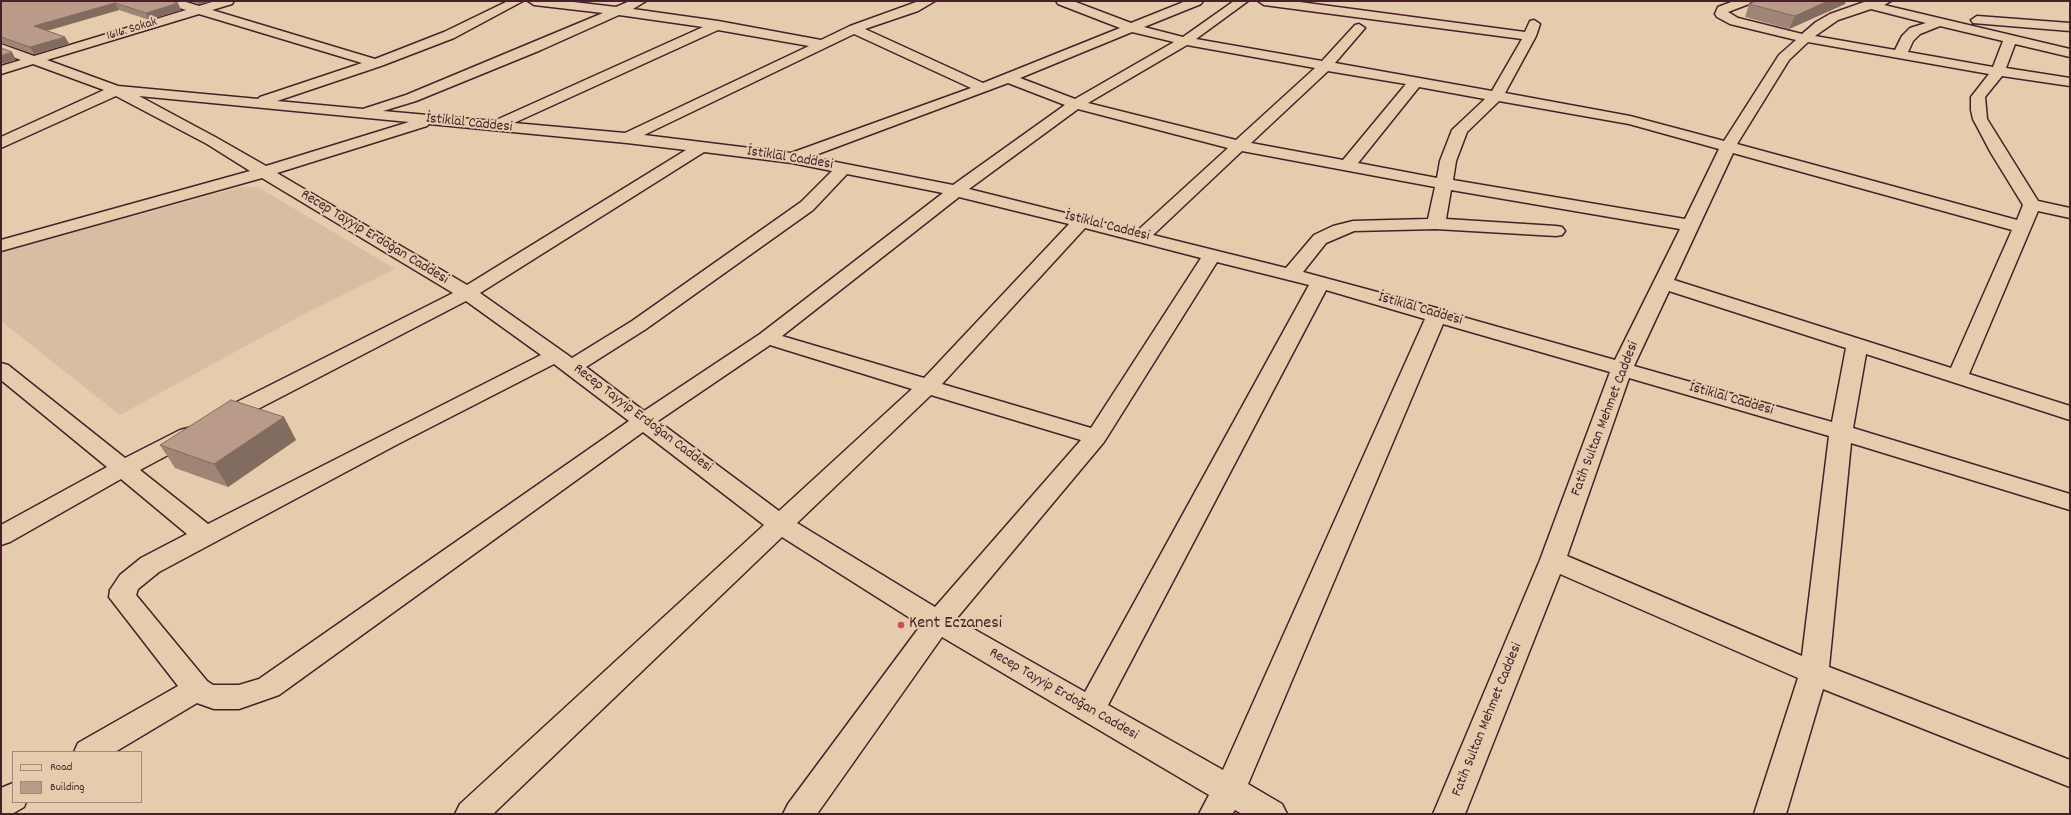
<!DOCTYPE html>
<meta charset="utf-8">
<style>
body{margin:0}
#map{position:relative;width:2071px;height:815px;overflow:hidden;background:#e5ccad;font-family:Dekko,sans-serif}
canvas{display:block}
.frame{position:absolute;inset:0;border:2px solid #4a1f2b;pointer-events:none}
.legend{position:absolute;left:12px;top:751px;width:130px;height:52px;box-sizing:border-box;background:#e5ccad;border:1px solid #a78779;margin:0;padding:5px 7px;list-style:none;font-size:12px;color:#4a1f2b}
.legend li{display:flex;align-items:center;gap:8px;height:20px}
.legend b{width:20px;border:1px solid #a78779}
</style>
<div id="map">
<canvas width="2071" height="815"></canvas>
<div class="frame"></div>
<ul class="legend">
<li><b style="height:5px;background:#e5ccad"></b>Road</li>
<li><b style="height:11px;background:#ba9b89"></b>Building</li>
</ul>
</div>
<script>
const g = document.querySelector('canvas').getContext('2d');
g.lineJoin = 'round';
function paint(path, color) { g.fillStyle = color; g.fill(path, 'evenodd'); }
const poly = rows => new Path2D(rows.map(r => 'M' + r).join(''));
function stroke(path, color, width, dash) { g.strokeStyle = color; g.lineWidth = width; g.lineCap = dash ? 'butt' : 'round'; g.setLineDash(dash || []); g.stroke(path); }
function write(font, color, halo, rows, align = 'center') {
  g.font = font + ' Dekko,sans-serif'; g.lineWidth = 4; g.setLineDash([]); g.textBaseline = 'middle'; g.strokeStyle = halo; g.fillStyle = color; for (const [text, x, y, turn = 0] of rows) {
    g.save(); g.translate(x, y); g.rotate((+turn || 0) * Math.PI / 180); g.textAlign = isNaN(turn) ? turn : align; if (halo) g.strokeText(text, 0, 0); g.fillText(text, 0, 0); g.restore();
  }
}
paint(poly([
 [240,187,258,187,395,269,304,314,120,415,1,321,1,252]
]), '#d8bda2');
const minor = poly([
 [164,1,183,1,199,6,215,1,234,1,232,4,212,10,375,59,444,32,508,1,523,1,454,38,381,66,277,101,363,109,406,95,603,13,534,5,528,1,565,1,616,7,630,1,646,1,633,9,718,21,821,40,850,26,919,1,935,1,918,11,865,29,983,83,1120,28,1058,4,1056,1,1073,1,1131,23,1186,1,1203,1,1201,4,1144,27,1183,37,1234,1,1248,1,1196,39,1322,61,1355,25,1359,24,1365,28,1335,63,1492,91,1522,39,1264,5,1258,1,1292,1,1525,32,1530,21,1534,20,1540,24,1536,36,1505,93,1630,116,1724,141,1779,55,1796,40,1730,24,1717,17,1715,14,1718,7,1734,1,1751,1,1749,4,1728,12,1738,18,1802,34,1816,22,1830,14,1867,1,1891,1,1884,5,2070,49,2070,57,2015,44,2006,68,2070,78,2070,86,2002,76,1985,97,1987,119,2038,201,2070,208,2070,218,2038,211,1969,374,2070,406,2070,420,1866,354,1853,428,2070,494,2070,510,1851,443,1829,667,2070,760,2070,787,1823,689,1786,814,1754,814,1798,678,1560,574,1465,814,1433,814,1540,560,1610,372,1443,324,1248,784,1282,804,1287,814,1242,814,1235,810,1232,814,1199,814,1209,795,942,637,817,814,783,814,788,804,921,625,782,537,493,814,455,814,460,804,764,525,643,432,279,695,239,709,214,709,197,703,115,752,74,752,78,743,178,686,109,597,110,590,120,575,141,558,187,534,121,479,10,542,1,545,1,525,107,467,1,380,1,363,8,365,125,458,180,430,188,428,196,430,199,435,196,440,140,470,208,524,541,355,466,301,229,424,221,426,213,424,210,419,213,414,453,293,262,178,1,251,1,240,250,171,207,144,116,96,1,148,1,137,104,90,33,64,1,74,1,66,21,60,1,53,1,44,34,56,186,10,166,4,164,1],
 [1871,9,1926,23,1910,28,1902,36,1895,50,1815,36,1838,20,1871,9],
 [199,14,362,63,260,97,258,99,118,86,47,60,199,14],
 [619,15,703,27,494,121,383,111,416,101,541,50,619,15],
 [1940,26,2003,41,1993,67,1908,52,1913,41,1920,34,1940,26],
 [718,30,809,46,625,133,514,123,718,30],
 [1132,32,1174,42,1075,99,1020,78,1132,32],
 [854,34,971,88,791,153,644,135,854,34],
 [1808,42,1989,74,1971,97,1971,110,1973,119,1991,153,2023,205,2017,220,1737,144,1789,60,1808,42],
 [1187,45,1315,68,1236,140,1088,103,1187,45],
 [1328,71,1406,84,1343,160,1251,143,1328,71],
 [1008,83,1065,105,953,185,810,157,1008,83],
 [1419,87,1485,99,1452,130,1440,161,1437,178,1358,163,1419,87],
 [139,96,409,122,266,166,217,138,139,96],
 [1499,101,1629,124,1719,149,1685,219,1453,180,1456,161,1467,132,1499,101],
 [1078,109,1228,148,1137,231,969,189,1078,109],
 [429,124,627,143,686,150,467,285,277,173,427,126,429,124],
 [1242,151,1435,187,1428,219,1353,221,1333,226,1314,235,1286,268,1153,235,1242,151],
 [704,152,792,163,832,171,801,202,632,321,572,358,480,293,704,152],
 [1733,153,2012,230,1951,368,1674,280,1733,153],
 [847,174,943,193,760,334,644,411,586,367,646,329,813,210,847,174],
 [1451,190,1680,229,1615,360,1445,312,1444,310,1303,272,1326,243,1354,231,1436,229,1556,236,1562,235,1565,231,1562,227,1556,226,1446,219,1451,190],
 [959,197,1069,224,924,378,782,336,959,197],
 [1085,228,1201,258,1091,428,942,384,1085,228],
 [1217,262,1309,285,1085,692,956,619,1104,442,1217,262],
 [1326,290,1425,319,1223,770,1108,705,1326,290],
 [1669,291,1846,348,1832,422,1634,366,1669,291],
 [770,345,912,389,779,511,658,421,770,345],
 [554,364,629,421,259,679,239,685,213,685,207,681,136,595,138,589,159,572,398,444,554,364],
 [1629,378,1829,436,1802,656,1567,556,1629,378],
 [931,395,1081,440,935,607,797,523,931,395],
 [1977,16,2070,23,2070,31,1973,23,1971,20,1977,16],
 [13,783,13,802,26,802,24,807,12,814,1,814,1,788,13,783]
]);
stroke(minor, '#4a1f2b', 3);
paint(minor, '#e5ccad');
paint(poly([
 [1,1,171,1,181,10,149,20,119,10,47,31,65,37,69,44,34,54,1,43],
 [188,1,214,1,199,4],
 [1749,4,1845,4,1789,29,1745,17],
 [284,417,296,440,228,487,175,468,160,445]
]), '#a08576');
paint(poly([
 [197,1,214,1,199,4],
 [1828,1,1846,1,1845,4,1789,29,1795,16],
 [115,3,119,10,38,33,34,26],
 [178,3,181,10,149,20,146,13],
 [65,37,69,44,34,54,30,47],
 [12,52,16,60,1,64,1,56],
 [284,417,296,440,228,487,214,464]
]), '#826c60');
const building = poly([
 [1,1,171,1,178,3,146,13,115,3,34,26,65,37,30,47,1,37,1,1],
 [1757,1,1828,1,1795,16,1749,4,1757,1],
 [1,48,12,52,1,56,1,48],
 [231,400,284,417,214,464,160,445,231,400]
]);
paint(building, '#ba9b89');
stroke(building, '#826c60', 1);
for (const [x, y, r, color] of [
 [901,625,4,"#d1495b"]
]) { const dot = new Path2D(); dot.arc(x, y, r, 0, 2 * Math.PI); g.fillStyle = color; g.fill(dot); stroke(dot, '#e5ccad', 1.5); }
write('13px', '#4a1f2b', '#e5ccad', [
 ["1616. Sokak",132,30,-17]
]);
write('15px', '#4a1f2b', '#e5ccad', [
 ["İstiklal Caddesi",469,124,6],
 ["İstiklal Caddesi",790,159,9],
 ["İstiklal Caddesi",1107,227,14],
 ["Recep Tayyip Erdoğan Caddesi",374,238,31],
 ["İstiklal Caddesi",1420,310,16],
 ["İstiklal Caddesi",1731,400,16],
 ["Recep Tayyip Erdoğan Caddesi",642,419,37],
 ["Fatih Sultan Mehmet Caddesi",1606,419,-69],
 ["Recep Tayyip Erdoğan Caddesi",1063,695,30],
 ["Fatih Sultan Mehmet Caddesi",1488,720,-68]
]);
write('18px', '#4a1f2b', '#e5ccad', [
 ["Kent Eczanesi",909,625]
], 'left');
</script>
